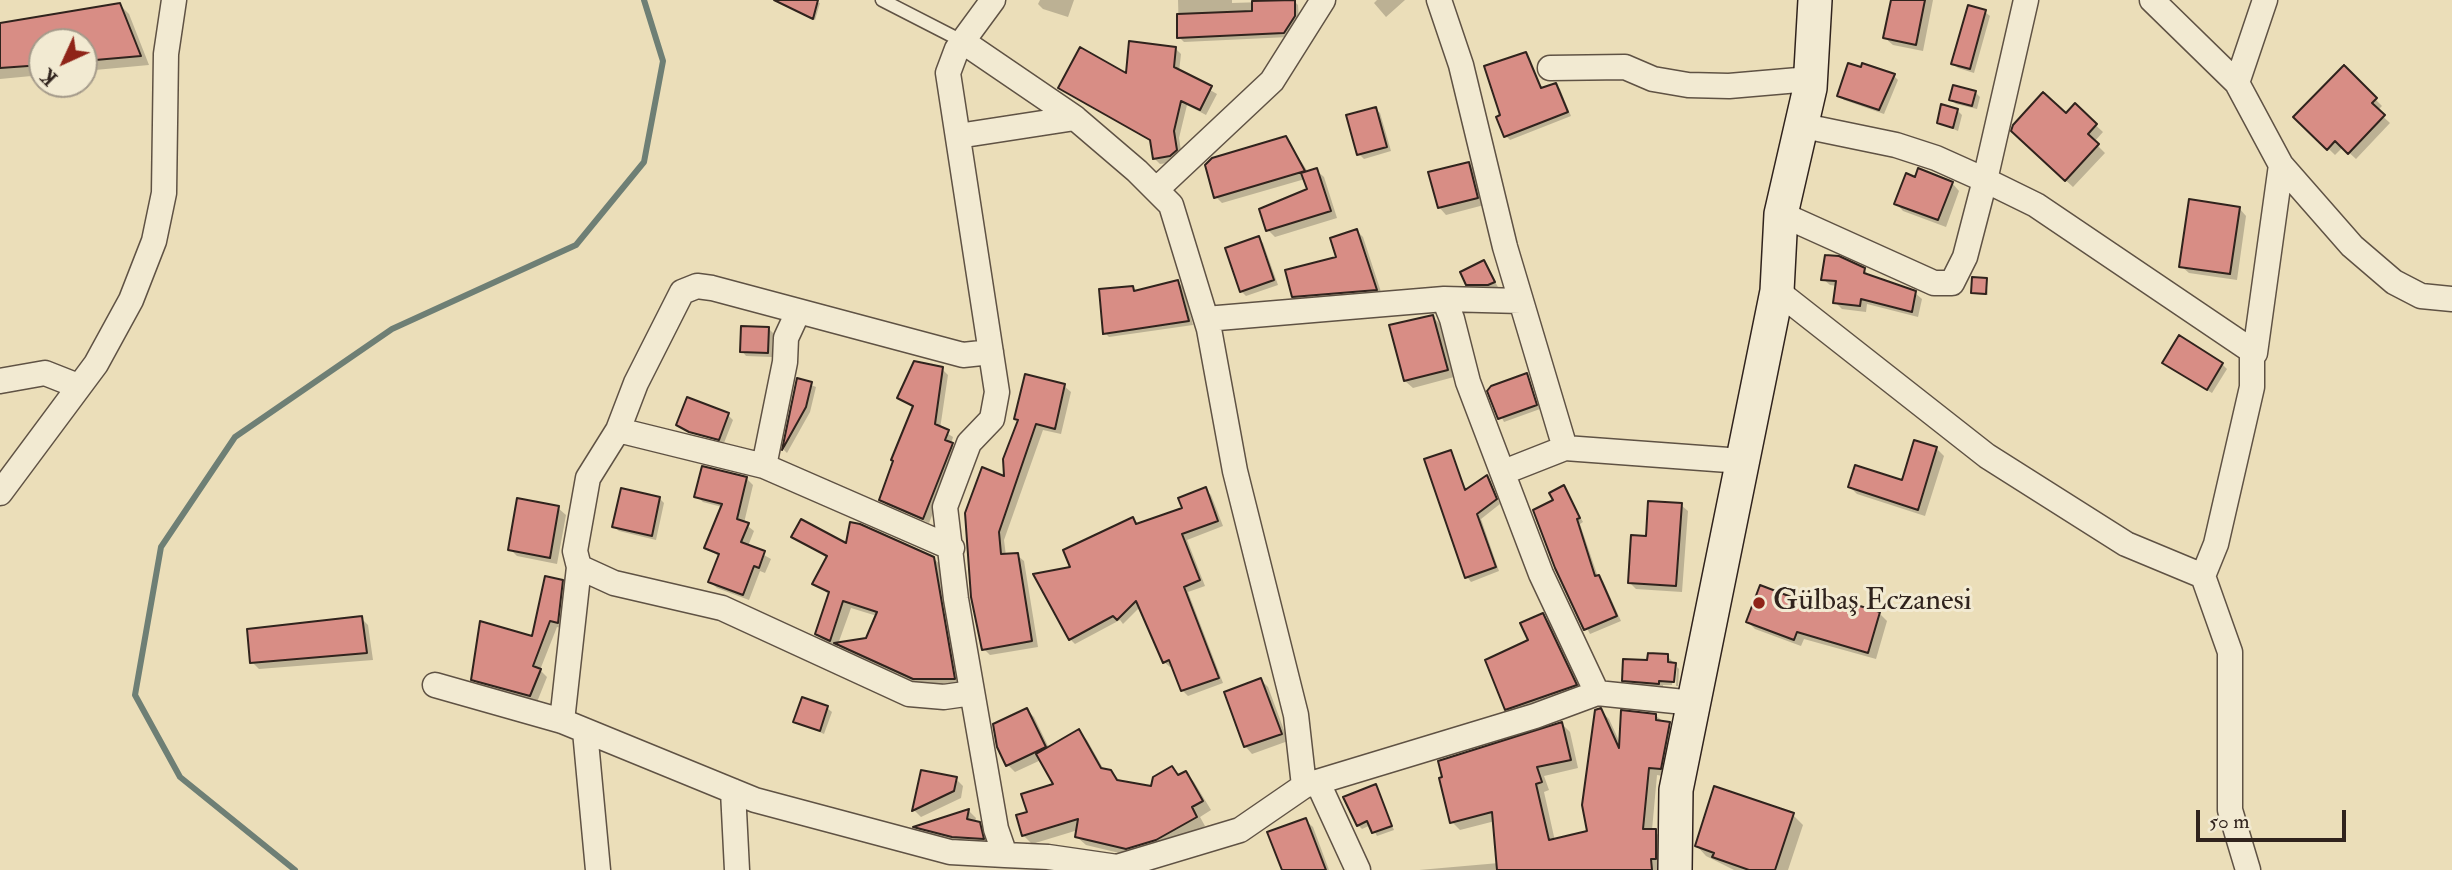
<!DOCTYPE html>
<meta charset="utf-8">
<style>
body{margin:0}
#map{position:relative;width:2452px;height:870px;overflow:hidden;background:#ebdeb9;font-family:"IM FELL Double Pica",serif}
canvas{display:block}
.north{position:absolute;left:28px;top:28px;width:70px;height:70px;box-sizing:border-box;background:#f2ead2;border:2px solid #a49a8a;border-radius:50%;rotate:225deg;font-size:19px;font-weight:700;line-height:28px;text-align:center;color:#30231d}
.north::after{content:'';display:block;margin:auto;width:24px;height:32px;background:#8f2418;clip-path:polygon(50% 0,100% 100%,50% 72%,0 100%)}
.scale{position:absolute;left:2196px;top:810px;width:150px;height:32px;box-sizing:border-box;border:4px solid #30231d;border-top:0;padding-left:9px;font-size:21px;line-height:24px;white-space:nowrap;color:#30231d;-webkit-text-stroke:5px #f2ead2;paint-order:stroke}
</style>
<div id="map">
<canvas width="2452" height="870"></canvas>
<div class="north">K</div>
<div class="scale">50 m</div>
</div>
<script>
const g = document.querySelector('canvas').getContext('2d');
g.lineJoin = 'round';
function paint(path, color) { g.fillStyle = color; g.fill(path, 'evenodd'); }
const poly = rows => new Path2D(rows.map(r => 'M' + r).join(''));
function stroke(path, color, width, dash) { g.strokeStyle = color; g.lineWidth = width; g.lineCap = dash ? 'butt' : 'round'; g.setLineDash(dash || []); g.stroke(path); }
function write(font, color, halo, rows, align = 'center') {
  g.font = font + ' "IM FELL Double Pica",serif'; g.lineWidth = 6; g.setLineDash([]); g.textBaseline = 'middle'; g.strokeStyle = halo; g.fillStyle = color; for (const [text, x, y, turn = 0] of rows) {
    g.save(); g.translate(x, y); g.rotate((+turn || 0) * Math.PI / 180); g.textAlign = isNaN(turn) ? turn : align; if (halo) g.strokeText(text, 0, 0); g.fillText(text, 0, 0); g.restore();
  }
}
paint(poly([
 [799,0,820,3,815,20,799,12],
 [1040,0,1074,0,1068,17,1043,9,1038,4],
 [1178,0,1232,0,1232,3,1294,1,1298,5,1299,21,1289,37,1184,42,1179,37],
 [1377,0,1405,0,1386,17,1374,3],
 [1907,0,1933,0,1923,51,1893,45,1885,38],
 [119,4,129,14,149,65,84,71,84,42,42,42,42,75,0,79,0,24],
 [1985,12,1990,16,1974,73,1958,68,1953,64],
 [1175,48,1181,54,1179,72,1217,94,1206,115,1187,105,1179,138,1182,157,1176,162,1160,164,1154,158,1152,142,1060,88,1127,76],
 [1525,54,1542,89,1556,85,1560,89,1571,116,1510,140,1506,136,1502,116],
 [2344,68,2382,106,2377,111,2390,123,2356,159,2343,147,2335,155,2296,117],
 [1894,76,1898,80,1884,114,1844,100,1839,96],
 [1975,92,1980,97,1977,109,1956,104,1951,99],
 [2075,106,2103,132,2094,142,2105,153,2073,187,2021,139,2066,116],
 [1375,109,1380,113,1391,151,1364,159,1359,154],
 [1957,110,1962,115,1958,131,1939,123],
 [1286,138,1308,172,1316,170,1324,177,1337,218,1275,237,1268,230,1309,190,1305,179,1222,203,1216,197],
 [1469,164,1476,171,1484,205,1446,215,1439,207],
 [1916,179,1952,183,1959,191,1946,227,1903,211,1896,203],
 [2239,208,2246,216,2237,280,2189,273,2181,266],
 [1357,231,1363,237,1382,295,1299,302,1293,296,1339,258],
 [1259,238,1263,243,1278,285,1246,296,1241,291],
 [1484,262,1498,287,1472,289,1468,284],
 [1864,270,1871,277,1915,293,1922,299,1918,317,1867,304,1866,312,1842,309,1835,302,1837,286,1830,285,1823,279],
 [1986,280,1988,295,1975,294,1973,293],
 [1178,282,1183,287,1193,325,1109,337,1105,333,1133,287,1137,292],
 [1433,317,1440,324,1454,377,1413,388,1405,381],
 [768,328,773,333,772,357,746,356,742,351],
 [2164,363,2222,364,2227,369,2212,393],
 [942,369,948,375,940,429,953,437,951,444,958,450,929,523,887,505,881,500,914,408,899,398],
 [1527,375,1540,409,1504,422,1489,391],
 [798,380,816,387,810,412,787,453,784,450],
 [1064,386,1071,392,1061,434,1043,430,1004,540,1006,556,1017,555,1024,561,1038,647,990,655,984,649,972,597,1006,478,1019,422,1016,419],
 [728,415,733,420,724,443,683,429,678,425],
 [1936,448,1944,456,1925,516,1857,494,1850,487,1903,482],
 [1450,452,1467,491,1487,477,1500,504,1481,519,1499,571,1471,582,1467,577],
 [747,479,753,485,744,523,754,531,748,546,771,559,765,573,760,571,749,600,717,588,710,582,720,557,706,548,722,507,703,502,696,496],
 [1564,488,1583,522,1580,524,1598,577,1603,581,1621,621,1590,634,1556,568],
 [1205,489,1211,495,1223,526,1187,540,1205,586,1188,592,1223,683,1188,696,1182,690,1173,666,1170,667,1164,662,1140,607,1123,624,1120,620,1075,644,1070,639,1073,568,1132,519,1138,525,1184,509],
 [660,499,664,503,656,540,619,531,614,527],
 [1681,505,1688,511,1682,592,1636,589,1630,583],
 [558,508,566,515,557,564,517,556,510,549],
 [793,536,933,558,942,566,962,686,922,686,844,651,838,645,837,648,824,642,817,634,830,595,814,584,827,558],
 [851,608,877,616,867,639,838,644],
 [562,581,568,588,564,629,557,627,540,670,547,677,537,702,479,686,473,679,533,638],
 [1821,610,1879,613,1887,621,1876,659,1804,639,1801,646,1755,629,1748,622],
 [1542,615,1550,622,1583,692,1514,716,1507,709],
 [361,618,368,625,373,660,259,669,252,662],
 [1667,656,1677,666,1674,666,1672,685,1663,685,1663,688,1629,685,1624,680,1648,662],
 [1677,667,1679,669,1678,686,1676,686],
 [1261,680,1268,687,1288,741,1252,754,1245,746],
 [827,708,832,712,824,734,795,721],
 [1027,710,1034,717,1049,748,1078,731,1087,740,1104,770,1111,771,1120,781,1153,788,1172,768,1180,776,1186,773,1194,782,1211,810,1200,817,1205,826,1165,848,1136,857,1086,845,1077,837,1078,830,1032,844,1023,835,1029,813,1056,785,1041,760,1015,772,1008,765],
 [1600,710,1609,719,1621,745,1656,716,1678,732,1669,777,1657,775,1652,830,1664,839,1664,867,1658,867,1659,870,1419,870,1499,863,1495,821,1460,830,1452,822,1562,724,1570,732,1578,768,1544,776,1549,790,1544,792,1555,841,1589,833],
 [923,772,956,779,963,786,961,798,921,817,914,810],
 [1375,786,1394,830,1377,836,1371,825,1362,829,1358,825],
 [969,811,976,818,975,822,986,831,990,845,961,844,922,833,916,827],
 [1793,815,1803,825,1788,870,1734,870,1706,856,1697,846],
 [1305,820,1313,827,1329,870,1284,870]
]), '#0003');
stroke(poly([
 [295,870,180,777,135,695,161,547,235,437,392,329,576,245,644,162,663,61,644,0]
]), '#6e7f75', 6);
const building = poly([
 [774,0,818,0,813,19,774,0],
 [1295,0,1295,16,1284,33,1177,38,1177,14,1252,11,1252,1,1295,0],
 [1891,0,1925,0,1916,45,1883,38,1891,0],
 [120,3,141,56,84,61,84,42,42,42,42,65,0,68,0,23,120,3],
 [1968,5,1986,10,1970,69,1951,64,1968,5],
 [1129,41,1176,47,1174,67,1212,86,1200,110,1181,101,1174,131,1177,150,1170,156,1153,159,1150,140,1058,88,1080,47,1126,73,1129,41],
 [1526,52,1541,88,1556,83,1568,112,1504,137,1496,117,1500,115,1484,66,1526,52],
 [1848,63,1861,67,1862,63,1895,74,1879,110,1837,96,1848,63],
 [2344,65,2377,98,2372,103,2385,115,2348,154,2335,141,2327,150,2293,117,2344,65],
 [1953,85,1976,91,1972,106,1949,100,1953,85],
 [2043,92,2066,113,2075,103,2097,124,2088,134,2099,144,2065,181,2011,131,2013,125,2043,92],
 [1941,104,1958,109,1953,128,1937,123,1941,104],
 [1376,107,1387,147,1357,155,1346,115,1376,107],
 [1286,136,1305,171,1214,198,1205,165,1212,158,1286,136],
 [1469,162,1478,198,1438,208,1428,172,1469,162],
 [1317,168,1331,211,1266,231,1259,209,1307,189,1301,173,1317,168],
 [1918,168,1953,182,1938,220,1894,204,1906,173,1915,177,1918,168],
 [2189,199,2240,207,2230,274,2179,267,2189,199],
 [1357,229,1377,290,1292,297,1285,270,1336,257,1330,238,1357,229],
 [1259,236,1274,280,1240,292,1225,248,1259,236],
 [1825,255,1839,256,1865,268,1864,273,1916,291,1912,312,1861,299,1860,306,1833,303,1836,281,1821,280,1825,255],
 [1484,260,1495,282,1488,285,1466,285,1460,272,1484,260],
 [1972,277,1987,278,1986,294,1971,293,1972,277],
 [1178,280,1189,321,1103,334,1099,289,1133,286,1134,291,1178,280],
 [1433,315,1448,370,1404,381,1389,325,1433,315],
 [741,326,769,327,768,353,740,352,741,326],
 [2179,335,2223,363,2207,390,2162,363,2179,335],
 [914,361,943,367,935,424,949,430,945,440,953,443,923,519,879,500,893,461,891,460,913,406,897,398,914,361],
 [1527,373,1537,405,1498,419,1487,391,1491,386,1527,373],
 [1025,374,1065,384,1055,429,1036,424,999,532,1001,554,1018,553,1032,641,982,650,971,597,965,513,982,467,1004,476,1003,459,1018,420,1014,419,1025,374],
 [797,378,812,382,806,407,782,450,797,378],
 [687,397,729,413,719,440,689,432,676,425,687,397],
 [1914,440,1937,447,1918,510,1848,487,1855,465,1902,480,1914,440],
 [1451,450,1465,490,1487,475,1497,499,1477,514,1496,567,1465,578,1424,459,1451,450],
 [702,466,747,477,737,519,749,523,741,542,765,551,759,568,754,566,743,595,708,582,719,554,704,548,722,504,694,497,702,466],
 [1564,485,1580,518,1577,519,1595,576,1599,575,1617,616,1584,630,1555,568,1533,510,1553,500,1549,493,1564,485],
 [1206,487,1218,521,1182,534,1200,580,1184,587,1219,678,1181,691,1169,660,1163,663,1136,601,1117,620,1113,616,1069,640,1033,574,1070,567,1063,550,1133,517,1136,524,1182,508,1178,498,1206,487],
 [621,488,660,497,652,536,612,527,621,488],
 [517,498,559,506,550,558,508,550,517,498],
 [1648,501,1682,503,1676,586,1628,583,1631,535,1646,536,1648,501],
 [801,519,846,543,850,522,860,524,934,557,955,679,913,679,834,643,866,638,877,612,843,601,830,641,815,634,829,592,812,584,827,556,791,537,801,519],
 [545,576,563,580,558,623,550,621,533,666,541,669,530,696,471,680,480,621,532,636,545,576],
 [1760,585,1820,608,1823,595,1880,612,1868,653,1797,632,1794,640,1746,622,1760,585],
 [1543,613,1577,685,1505,710,1485,660,1528,640,1520,623,1543,613],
 [362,616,367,653,250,663,247,629,362,616],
 [1648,653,1668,654,1668,662,1676,663,1674,682,1659,681,1659,684,1622,681,1623,659,1647,660,1648,653],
 [1261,678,1282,734,1244,747,1224,692,1261,678],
 [802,697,828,706,820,731,793,722,802,697],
 [1027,708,1046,747,1006,766,997,747,993,724,1027,708],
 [1601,708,1619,748,1621,710,1656,714,1656,720,1670,722,1661,769,1649,768,1643,829,1656,829,1656,859,1651,859,1652,870,1497,870,1492,812,1450,823,1439,778,1442,777,1438,761,1562,722,1571,760,1537,767,1542,782,1536,784,1549,840,1587,831,1582,805,1595,710,1601,708],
 [1079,729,1101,768,1111,770,1117,780,1151,786,1153,777,1172,766,1178,775,1186,771,1203,801,1192,807,1197,817,1156,840,1126,849,1075,837,1078,819,1022,836,1016,815,1027,812,1021,794,1053,784,1036,754,1079,729],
 [921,770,957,777,954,791,912,811,921,770],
 [1376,784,1392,826,1372,833,1367,821,1357,826,1343,797,1376,784],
 [1714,786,1794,813,1775,870,1749,870,1712,857,1714,853,1695,846,1714,786],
 [969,809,967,819,980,822,984,839,952,837,913,827,969,809],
 [1306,818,1326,870,1282,870,1267,832,1306,818]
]);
paint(building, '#d88d85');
stroke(building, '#30231d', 2);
const lane = poly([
 [882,0,962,41]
]);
const street = poly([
 [993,0,957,49,948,73,997,392,992,419,969,443,945,507,956,599,996,829,1005,855,1048,857,1117,867,1117,870],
 [1439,0,1461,65,1505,247,1565,448],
 [2152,0,2237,83,2281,165,2255,353,2252,352,2252,387,2216,544,2203,576,2230,652,2230,810,2248,870],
 [962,41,1075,118,1137,171,1171,205,1209,329,1235,471,1296,715,1304,786],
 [1550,68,1625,67,1653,79,1688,85,1729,86,1810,79],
 [2237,83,2265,0],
 [1804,126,1896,145,1936,158,1985,180,2036,205,2255,353],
 [958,136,1075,118],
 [2281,165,2352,246,2394,282,2421,296,2452,299],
 [1157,189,1272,81,1323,0],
 [1781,214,1934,283,1952,283,1965,257,1985,180,2026,0],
 [1777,291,1987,456,2126,544,2203,576],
 [1444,299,1452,319,1468,382,1541,574,1597,693],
 [1206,319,1444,299,1521,301],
 [0,381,45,373,78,386],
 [618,430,764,466,952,548],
 [764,466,785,362,786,338,798,312],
 [1504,472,1565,448,1742,461],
 [0,493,96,364,131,300,154,241,164,193,166,54,174,0],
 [435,685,562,721,755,800,950,852,1005,855],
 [972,693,944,697,909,694,722,608,614,583,579,567,575,551,588,478,618,430,636,383,682,292,697,286,712,288,963,355,991,352],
 [562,721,579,567],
 [585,731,598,870],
 [1318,783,1358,870],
 [733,791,737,870],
 [1117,867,1240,830,1304,786,1535,716,1597,693,1694,703]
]);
const secondary = poly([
 [1675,870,1676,790,1777,291,1781,214,1810,88,1815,0]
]);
stroke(lane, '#5f5244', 15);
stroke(street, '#5f5244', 27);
stroke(secondary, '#30231d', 36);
stroke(lane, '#f2ead2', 12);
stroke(street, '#f2ead2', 24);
stroke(secondary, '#f2ead2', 33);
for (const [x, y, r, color] of [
 [1759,603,7,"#8f2418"]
]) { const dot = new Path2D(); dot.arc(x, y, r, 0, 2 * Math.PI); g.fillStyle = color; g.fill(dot); stroke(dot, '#f2ead2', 2.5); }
write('30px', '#30231d', '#f2ead2', [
 ["Gülbaş Eczanesi",1773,603]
], 'left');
</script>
